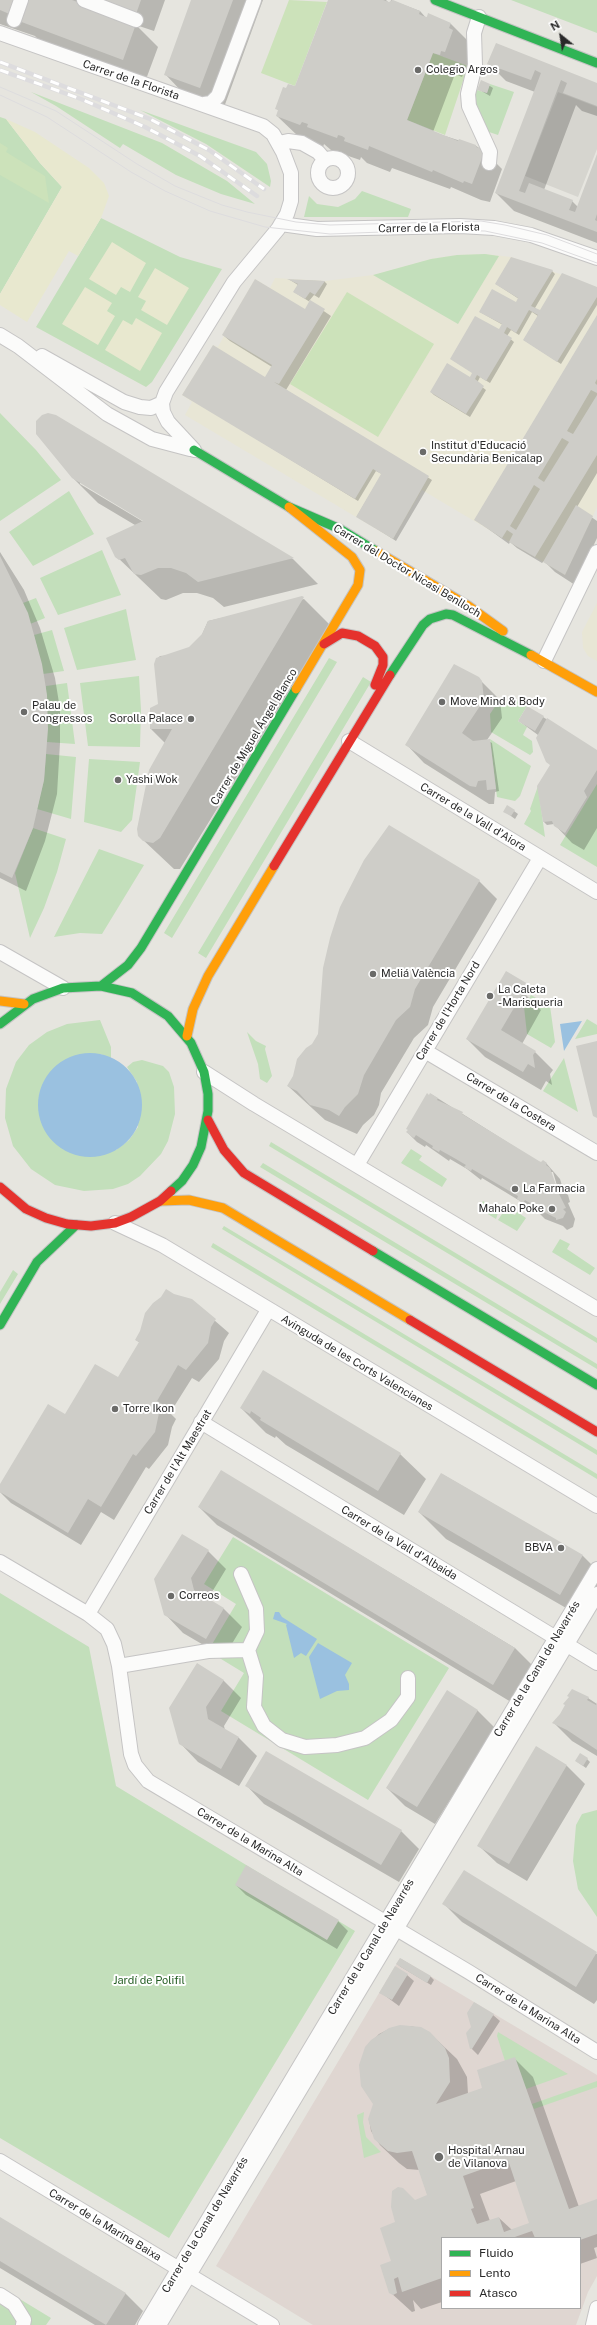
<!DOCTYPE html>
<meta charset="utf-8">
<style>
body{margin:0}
#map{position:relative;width:597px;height:2325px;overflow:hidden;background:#e6e5df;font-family:"Public Sans",sans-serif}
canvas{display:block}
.legend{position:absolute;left:441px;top:2237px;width:140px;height:72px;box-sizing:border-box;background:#fff;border:1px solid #a9a9a9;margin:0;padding:5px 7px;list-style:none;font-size:12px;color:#292929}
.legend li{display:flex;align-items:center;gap:8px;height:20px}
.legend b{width:20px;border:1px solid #a9a9a9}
.north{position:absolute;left:541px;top:16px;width:40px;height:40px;-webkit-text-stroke:3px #fff;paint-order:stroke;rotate:330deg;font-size:11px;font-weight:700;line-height:16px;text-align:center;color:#292929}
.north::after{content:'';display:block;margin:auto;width:14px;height:18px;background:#292929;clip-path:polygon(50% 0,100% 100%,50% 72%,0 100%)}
</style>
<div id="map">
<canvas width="597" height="2325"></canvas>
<ul class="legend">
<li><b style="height:5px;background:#30b455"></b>Fluido</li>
<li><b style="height:5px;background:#ff9f0a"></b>Lento</li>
<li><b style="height:5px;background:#e5322d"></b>Atasco</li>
</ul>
<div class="north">N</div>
</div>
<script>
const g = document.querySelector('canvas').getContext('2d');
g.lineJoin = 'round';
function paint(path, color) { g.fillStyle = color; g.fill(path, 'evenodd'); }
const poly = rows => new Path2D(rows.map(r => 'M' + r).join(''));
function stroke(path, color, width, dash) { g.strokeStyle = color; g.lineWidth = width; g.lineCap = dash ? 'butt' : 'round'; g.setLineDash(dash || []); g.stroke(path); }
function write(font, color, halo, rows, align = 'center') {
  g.font = font + ' "Public Sans",sans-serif'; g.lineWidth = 4; g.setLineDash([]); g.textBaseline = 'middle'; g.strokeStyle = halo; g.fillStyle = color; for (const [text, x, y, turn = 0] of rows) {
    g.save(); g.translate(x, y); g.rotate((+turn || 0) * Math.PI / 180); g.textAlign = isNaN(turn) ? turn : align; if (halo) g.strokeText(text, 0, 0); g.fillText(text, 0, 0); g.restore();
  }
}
paint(poly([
 [485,254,511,257,597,287,597,507,565,575,422,490,393,539,185,415,192,402,182,395,213,345,218,347,224,336,222,335,255,279,270,288,275,278,325,281,373,275,431,259,457,255],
 [597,603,597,661,588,656,583,648,582,632]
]), '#e8e6d5');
paint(poly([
 [400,1958,597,2075,597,2276,588,2292,576,2325,313,2325,216,2266],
 [442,2238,580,2238,580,2308,442,2308]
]), '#dfd6d1');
paint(poly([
 [511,0,597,0,597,33],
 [490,84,514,92,498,135,486,131,472,100,477,90,487,93],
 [31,92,162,143,227,181,255,204,221,194,176,175,123,144,120,148,56,106],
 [140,110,256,152,267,164,271,181,270,187,206,144],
 [0,117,6,119,40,163,62,187,0,294],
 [362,191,411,209,408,217,304,217,309,196,317,204,338,207,355,199],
 [101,218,180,257,222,269,152,382,146,387,36,327],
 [485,254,499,256,458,324,373,275,431,259,457,255],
 [0,413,36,450,61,480,0,521],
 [69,491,94,534,33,566,9,532],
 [102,550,121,595,58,615,40,578],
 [36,598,45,618,30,624,23,603],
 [126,609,136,660,77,670,64,628],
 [52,630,64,671,43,674,34,635],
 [329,658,337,662,172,938,164,933],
 [139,676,141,710,140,747,88,746,80,683],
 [363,677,371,682,206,958,198,953],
 [67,683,75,744,47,742,46,686],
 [511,696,527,706,518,721,527,727,523,735,532,741,533,752,530,755,491,732,490,714,498,702,505,703],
 [490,739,531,766,520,796,515,801,497,797],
 [46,754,76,757,71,819,37,809,44,780],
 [89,759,140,762,132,820,121,832,84,822],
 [597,784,597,867,560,845],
 [538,786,545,837,524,824,531,811,530,809],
 [33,828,66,839,57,872,44,908,30,938,15,873],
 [99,849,144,865,102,934,80,933,54,937],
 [531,995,550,1006,555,1042,551,1048,527,1034,524,1007],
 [587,1019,597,1025,597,1034,575,1039],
 [100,1020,111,1047,111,1058,100,1054,45,1080,39,1096,39,1113,116,1150,129,1140,138,1127,137,1082,127,1067,133,1062,142,1060,163,1066,169,1072,174,1087,175,1114,168,1141,161,1154,140,1176,128,1184,113,1189,84,1191,55,1185,31,1169,13,1146,5,1118,6,1089,16,1062,29,1045,47,1032,67,1024],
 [247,1032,256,1041,266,1046,265,1049,272,1076,267,1083,260,1079,258,1064],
 [564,1058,572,1089,578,1112,543,1091],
 [271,1142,597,1338,597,1343,269,1146],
 [411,1149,422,1156,419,1160,447,1179,442,1187,401,1163],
 [263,1163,597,1364,597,1369,260,1167],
 [483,1201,499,1210,496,1219,478,1208],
 [504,1211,515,1215,517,1212,526,1218,517,1231,498,1220],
 [224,1226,597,1450,597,1455,222,1229],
 [560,1239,570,1244,567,1249,595,1268,590,1275,552,1252],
 [213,1243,597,1474,597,1479,211,1247],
 [13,1270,18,1274,0,1304,0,1292],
 [233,1537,449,1668,368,1800,221,1711,244,1673,208,1651,236,1604,204,1584],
 [0,1593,89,1647,116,1786,355,1931,169,2238,0,2138],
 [597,1810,597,1917,578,1889,573,1861,576,1825,582,1814],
 [498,2032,568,2074,526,2089,505,2061,497,2036],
 [597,2081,597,2087,534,2109,532,2104],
 [364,2112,363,2122,366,2137,381,2152,364,2158,357,2115],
 [0,2287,51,2318,46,2325,0,2325]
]), '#c3dfbb');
paint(poly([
 [6,119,35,132,89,168,104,183,109,196,101,218,78,256,69,251,27,322,0,305,0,294,62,187,40,163],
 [112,242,146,263,130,292,121,287,116,295,89,279],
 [155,268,189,288,167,325,141,310,146,301,138,297],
 [85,287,112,303,107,311,115,316,98,345,62,324],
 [136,318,162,333,140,371,105,350,123,320,132,325]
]), '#e8e8cf');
paint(poly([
 [289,0,327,2,295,86,261,73],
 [433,53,468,66,445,135,407,120],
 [0,143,8,148,6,152,45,176,49,203,0,175],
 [347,292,434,344,378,437,290,384]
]), '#cce2ba');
paint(poly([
 [558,92,597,107,597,149,578,197,525,176]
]), '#d6d5cf');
paint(poly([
 [582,1021,564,1051,560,1024],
 '38 1105a52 52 0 1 1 104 0a52 52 0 1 1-104 0Z',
 [275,1612,279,1612,282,1617,317,1639,306,1656,301,1653,294,1658,286,1625,287,1624,273,1619],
 [318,1643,352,1663,345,1675,349,1684,349,1690,337,1691,320,1699,309,1657]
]), '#9ac1e0');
paint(poly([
 [0,0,165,0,154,31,136,25,158,47,145,82,42,44,35,36,0,24],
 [192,0,263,0,223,110,187,97,165,74],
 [329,0,386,0,390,4,391,0,420,11,427,19,428,15,451,24,473,46,467,74,464,72,462,77,455,74,433,132,476,146,484,151,502,169,490,202,481,200,451,187,450,189,392,168,390,172,367,163,361,157,360,160,331,150,324,144,323,147,300,138,277,116,279,111,276,108,296,88],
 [497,44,597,84,597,116,582,111,576,105,544,190,572,201,578,207,597,157,597,243,514,211,496,193,535,92,506,81,488,63],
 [482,81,493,88,490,96,478,89],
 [552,271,555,274,535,308,540,312,597,288,597,305,561,364,524,340,538,316,532,312,519,335,511,330,507,336,514,342,490,383,480,377,477,383,486,390,470,417,434,395,431,392,470,378,503,325,480,312,516,303,519,299,496,284],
 [290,280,324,281,327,284,319,298,314,295,309,301,331,316,286,390,432,480,396,541,357,516,382,474,376,471,358,501,183,394,269,380,272,367,230,341,223,335,306,310,310,302,294,292,298,285],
 [597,317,597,473,577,507,597,521,597,538,575,585,555,572,544,561,542,563,517,548,510,542,509,544,476,520],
 [42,416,55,416,293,559,318,584,224,607,213,598,197,593,183,593,166,600,161,599,116,556,135,525,98,503,73,478,38,435,36,423],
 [80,482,148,522,147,524,80,484],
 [0,552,24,590,40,628,55,678,60,709,60,743,57,794,45,841,26,891,0,878],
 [304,599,330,625,180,869,174,869,141,838,165,743,151,729,159,705,156,660,160,656,172,655,186,651,200,639,208,621],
 [478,678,500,700,502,718,487,740,492,743,499,791,495,792,494,804,489,804,424,763,407,745],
 [543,717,597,751,597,828,584,850,572,843,554,824,547,825,544,822,539,786,551,766,538,735,519,721],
 [504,811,514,811,518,814,515,819],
 [479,881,497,899,433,1007,428,1025,414,1038,381,1093,379,1105,374,1115,363,1125,357,1134,325,1120,288,1086,313,1045],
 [507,972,531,988,526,995,541,1010,522,1044,535,1052,553,1070,550,1074,552,1085,546,1081,541,1090,485,1057,467,1039],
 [431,1094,542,1164,546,1163,560,1179,564,1192,568,1195,570,1202,568,1203,575,1219,573,1227,567,1230,563,1226,545,1219,537,1211,535,1210,534,1212,520,1201,482,1178,481,1180,467,1169,450,1159,449,1161,426,1145,425,1147,417,1142,407,1132],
 [551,1172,553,1172,558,1189,556,1190],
 [174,1295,191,1300,229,1333,224,1341,219,1359,199,1382,192,1378,170,1413,176,1419,172,1427,168,1445,149,1469,146,1467,114,1520,101,1512,81,1545,11,1503,0,1492,0,1486,66,1415,118,1379,140,1343,136,1340],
 [241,1408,400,1454,426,1479,404,1515,286,1445,276,1436,275,1438,266,1433],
 [221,1471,515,1648,533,1666,511,1702,217,1525,199,1507],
 [442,1474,583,1556,597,1570,597,1604,587,1620,446,1539,419,1512],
 [183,1536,208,1551,226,1569,209,1597,210,1601,224,1609,242,1627,224,1657,183,1633,165,1614],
 [223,1680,241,1698,224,1726,225,1730,239,1738,257,1756,239,1786,198,1762,180,1743],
 [588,1698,597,1704,597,1756,572,1741,554,1723],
 [477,1710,495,1728,435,1824,405,1806,387,1788],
 [536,1748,567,1766,585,1784,527,1881,497,1863,479,1846],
 [587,1759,590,1762,586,1768,576,1761],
 [247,1786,401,1831,419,1849,399,1882,264,1804],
 [464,1871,597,1954,597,2000,594,2004,462,1922,444,1904],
 [236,1885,338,1921,348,1931,337,1949,246,1895],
 [401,1959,431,1977,434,1980,431,1985,401,1967,397,1964],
 [407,1975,414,1981,399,2006,380,1992],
 [493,2015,500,2021,478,2055,471,2048,472,2027],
 [410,2026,420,2028,438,2041,457,2059,467,2077,468,2094,484,2088,515,2059,533,2077,579,2207,597,2200,597,2247,594,2248,597,2258,580,2264,580,2238,442,2238,442,2302,421,2309,413,2300,415,2311,412,2312,390,2292,396,2223,414,2201,428,2196,420,2170,407,2169,399,2163,380,2145,371,2131,369,2119,374,2104,366,2048,379,2034,389,2029],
 [516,2181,531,2224,512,2230,499,2218,490,2221,480,2194],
 [0,2218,125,2293,143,2311,135,2325,95,2325,0,2268]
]), '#0003');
paint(poly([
 [0,0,17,0,12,15,0,10],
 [27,0,72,0,136,24,123,60,19,21],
 [98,0,141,0,136,14],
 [191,0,233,0,200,88,164,75],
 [328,0,383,0,389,2,393,0,420,11,419,14,423,16,427,17,428,13,451,23,449,28,453,30,445,52,441,51,440,55,433,53,407,120,458,141,459,139,476,145,476,147,485,150,472,184,464,181,463,183,433,170,432,172,369,146,368,150,344,141,345,138,342,136,338,135,337,138,307,127,308,124,302,122,300,125,276,116,278,110,275,109,283,87,286,88,288,84,295,86],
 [496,43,597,83,597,106,563,93,567,83,561,80,519,191,525,193,529,183,573,200,569,210,575,212,597,154,597,214,595,220,597,221,597,232,495,193,541,73,535,70,531,80,487,64],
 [481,80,490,84,487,93,477,90],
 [511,257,553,270,531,306,540,310,562,273,597,287,597,297,557,362,523,340,538,315,529,310,516,333,507,327,504,333,512,338,486,381,477,375,475,379,484,386,466,414,430,392,447,363,470,377,472,373,450,359,475,316,499,329,502,324,479,312,492,289,516,302,518,298,495,284],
 [255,279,305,309,310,300,325,309,279,384,274,382,429,476,393,539,356,517,381,474,373,469,355,499,182,395,213,345,265,377,272,365,222,335],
 [287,279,325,281,315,295,310,292,305,299,293,292,298,284],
 [597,315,597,379,595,383,597,385,597,393,591,390,567,431,573,434,597,395,597,455,535,557,509,542,513,534,507,530,502,538,474,520],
 [562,438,569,442,544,482,538,478],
 [534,485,540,489,516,530,510,526],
 [48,413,56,415,294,558,198,582,186,573,171,568,158,568,141,575,134,574,125,558,119,560,115,557,106,538,143,521,72,478,36,434,36,421,42,415],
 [576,505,593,516,565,575,543,562],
 [0,556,28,613,42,664,47,695,48,729,44,780,33,828,12,878,0,872],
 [302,596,304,597,160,838,153,843,143,841,138,836,137,829,149,770,172,729,150,729,150,708,158,704,154,664,156,658,189,647,202,634,208,621],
 [454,664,479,677,482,681,484,700,462,733,473,741,490,739,496,789,487,790,486,780,478,781,476,787,470,786,405,745],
 [527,706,544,716,535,731,518,721],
 [547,718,597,750,597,770,584,791,587,797,565,833,554,826,552,821,543,822,537,786,550,765,546,762,536,738],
 [507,805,515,810,511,816,503,812],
 [389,825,480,880,415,989,410,1007,396,1020,364,1075,358,1094,345,1107,339,1116,329,1110,310,1105,297,1091,287,1086,293,1076,297,1059,306,1048,312,1044,318,1034,323,968,330,938,340,907,364,860],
 [506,971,528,984,501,1030,536,1051,533,1055,535,1068,528,1064,523,1072,466,1039],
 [597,1041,597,1118,593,1116,576,1046],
 [427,1093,429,1095,430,1093,438,1098,437,1100,463,1112,462,1114,539,1161,541,1162,543,1160,547,1163,546,1165,550,1168,556,1185,558,1184,561,1192,558,1192,566,1208,563,1209,566,1212,563,1218,556,1220,556,1218,542,1211,540,1213,534,1209,535,1206,525,1200,523,1203,517,1199,518,1196,472,1169,471,1171,464,1167,466,1165,456,1159,440,1150,439,1152,432,1148,433,1146,416,1135,414,1138,406,1132,408,1130,406,1129],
 [166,1289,174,1294,192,1299,216,1319,211,1327,208,1343,186,1370,178,1365,157,1401,164,1405,159,1413,155,1432,136,1456,133,1454,101,1507,88,1499,68,1533,0,1492,0,1484,48,1404,65,1414,95,1364,118,1377,139,1342,135,1340,140,1331,145,1313,153,1303,161,1297],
 [263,1370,401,1453,378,1491,260,1420,261,1418,251,1411,250,1414,240,1408],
 [221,1470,515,1648,493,1685,198,1507],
 [441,1473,583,1555,560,1595,418,1512],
 [182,1534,209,1550,191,1578,194,1590,224,1608,206,1639,164,1615,154,1579],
 [197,1663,224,1680,206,1707,208,1719,239,1737,221,1769,179,1744,169,1708],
 [572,1689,589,1697,587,1700,596,1705,597,1702,597,1750,567,1730,552,1723,560,1714,565,1705,563,1704,569,1697,567,1696],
 [447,1690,478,1710,417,1807,386,1788],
 [536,1746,567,1765,509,1864,477,1846],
 [266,1751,402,1830,381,1865,245,1786],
 [580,1753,588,1758,583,1766,575,1761],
 [246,1865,339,1920,327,1940,235,1885],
 [464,1870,597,1952,576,1987,442,1904],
 [400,1958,431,1976,427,1983,396,1964],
 [395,1966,408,1974,392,2000,379,1993],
 [474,2002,494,2014,472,2049,470,2049,466,2033,471,2027,467,2013],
 [400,2025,421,2027,430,2032,445,2048,449,2058,450,2082,436,2104,482,2088,477,2070,515,2057,569,2209,597,2199,597,2234,580,2240,580,2238,535,2238,532,2231,512,2238,442,2238,442,2278,402,2292,398,2277,394,2279,397,2293,393,2295,389,2293,380,2265,391,2261,380,2228,395,2222,391,2207,392,2191,398,2187,403,2188,415,2200,427,2195,412,2151,397,2153,388,2151,374,2139,368,2119,373,2104,361,2086,359,2065,365,2047,371,2040,389,2028],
 [508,2160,529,2223,504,2232,499,2217,477,2224,471,2209,474,2208,463,2176],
 [0,2217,126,2293,106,2325,0,2261]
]), '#cecdc8');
const street = poly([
 [84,0,136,20],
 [479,17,474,33,475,65,468,94,469,106,490,152,489,163],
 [14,20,21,0],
 [0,33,263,126,273,134,283,152,291,173,291,201,287,214,278,229,234,282,166,392,162,403,163,412,168,422,194,450],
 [204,104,211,103,218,96,254,0],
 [279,143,288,141,302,143,318,152,325,160],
 '318 173a15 15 0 1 1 30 0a15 15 0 1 1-30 0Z',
 [281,224,317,229,460,226,494,228,531,235,597,258],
 [0,335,18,346,107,414,152,439,190,449],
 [42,356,124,402,140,407,151,408,162,403],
 [544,661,597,552],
 [349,741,597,892],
 [0,952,63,988],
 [425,1051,597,1153],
 [204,1072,254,1104,597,1309],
 [357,1165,540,858],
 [115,1223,162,1245,597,1506],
 [201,1422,597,1663],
 [0,1562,88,1614,107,1629,114,1644,119,1666,131,1754,135,1765,148,1781,469,1972,597,2052],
 [241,1574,256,1609,257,1631,248,1650,256,1676,254,1707,264,1726,282,1740,305,1747,337,1745,365,1738,391,1720,408,1697,408,1678],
 [88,1614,268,1310],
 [119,1666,208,1651,248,1650],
 [0,2161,272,2325],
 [0,2295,14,2304,24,2320,23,2325],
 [145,2325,597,1569],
 [159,2325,597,1594],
 [593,2325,597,2308]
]);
const fast = poly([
 [435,0,597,63],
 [194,450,289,507,340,529,376,551],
 [390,675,423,625,430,619,446,614,453,615,531,655],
 [101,986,128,965,141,948,296,689],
 [0,1024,33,999,63,988,101,986,132,993,168,1016,191,1043,204,1072,208,1094,208,1111,201,1147,193,1165,182,1181,171,1191],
 [373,1251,597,1385],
 [0,1325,37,1262,76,1225]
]);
const slow = poly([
 [289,507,352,557,360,570,358,585,296,689],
 [376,551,467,605,503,631],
 [531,655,597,692],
 [0,1001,24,1004],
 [187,1036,193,1009,208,976,274,866],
 [160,1201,189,1200,223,1208,410,1320]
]);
const jam = poly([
 [324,644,342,633,358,636,375,646,383,657,383,665,375,685],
 [274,866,390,675],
 [208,1120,224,1150,244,1173,373,1251],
 [0,1187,26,1209,46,1218,67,1224,91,1226,115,1223,131,1217,160,1201,171,1191],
 [410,1320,597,1432]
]);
stroke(street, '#c5c4c4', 16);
stroke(fast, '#c5c4c4', 11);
stroke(slow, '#c5c4c4', 11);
stroke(jam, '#c5c4c4', 11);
stroke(street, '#fbfbfa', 14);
stroke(fast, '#30b455', 9);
stroke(slow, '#ff9f0a', 9);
stroke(jam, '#e5322d', 9);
stroke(poly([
 [0,87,56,111,137,164,175,186,222,205,247,212,296,222,330,225,481,221,505,225,547,235,597,254],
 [0,95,47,117,131,172,165,191,210,211,265,227,330,234,434,230,485,231,542,243,597,263]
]), '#dddcde', 1);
const rail = poly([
 [0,62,150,119,209,150,264,189],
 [0,70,81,99,145,127,200,156,257,196]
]);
stroke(rail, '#dddcde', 4.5);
stroke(rail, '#fff', 3, [9]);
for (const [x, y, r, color] of [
 [418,70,4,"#6b6b69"],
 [423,452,4,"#6b6b69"],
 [442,702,4,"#6b6b69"],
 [24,712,4,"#6b6b69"],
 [191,719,4,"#6b6b69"],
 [118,780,4,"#6b6b69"],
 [373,974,4,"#6b6b69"],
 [490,996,4,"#6b6b69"],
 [515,1189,4,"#6b6b69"],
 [552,1209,4,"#6b6b69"],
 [115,1409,4,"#6b6b69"],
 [561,1548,4,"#6b6b69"],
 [171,1596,4,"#6b6b69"],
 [439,2157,5,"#6b6b69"]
]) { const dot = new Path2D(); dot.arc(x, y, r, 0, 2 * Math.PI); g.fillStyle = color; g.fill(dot); stroke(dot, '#fff', 1.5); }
write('11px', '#292929', '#fff', [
 ["Colegio Argos",426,70],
 ["Institut d'Educació",431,446],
 ["Secundària Benicalap",431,459],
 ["Move Mind & Body",450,702],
 ["Palau de",32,706],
 ["Congressos",32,719],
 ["Sorolla Palace",183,719,"right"],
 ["Yashi Wok",126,780],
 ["Meliá València",381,974],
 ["La Caleta",498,990],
 ["-Marisqueria",498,1003],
 ["La Farmacia",523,1189],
 ["Mahalo Poke",544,1209,"right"],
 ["Torre Ikon",123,1409],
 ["BBVA",553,1548,"right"],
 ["Correos",179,1596],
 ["Hospital Arnau",448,2151],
 ["de Vilanova",448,2164]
], 'left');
write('11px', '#292929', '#fff', [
 ["Carrer de la Florista",131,80,19],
 ["Carrer de la Florista",429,228,-1],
 ["Carrer del Doctor Nicasi Benlloch",407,571,31],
 ["Carrer de Miguel Ángel Blanco",254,737,-59],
 ["Carrer de la Vall d'Aiora",473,817,31],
 ["Carrer de l'Horta Nord",448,1011,-59],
 ["Carrer de la Costera",511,1102,31],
 ["Avinguda de les Corts Valencianes",357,1363,31],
 ["Carrer de l'Alt Maestrat",178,1462,-59],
 ["Carrer de la Vall d'Albaida",399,1543,31],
 ["Carrer de la Canal de Navarrés",537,1669,-59],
 ["Carrer de la Marina Alta",250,1842,31],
 ["Carrer de la Canal de Navarrés",371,1947,-59],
 ["Carrer de la Marina Alta",528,2009,32],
 ["Carrer de la Marina Baixa",105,2225,31],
 ["Carrer de la Canal de Navarrés",205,2225,-59]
]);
write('11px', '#235d22', '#fff', [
 ["Jardí de Polifil",149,1981]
]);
</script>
